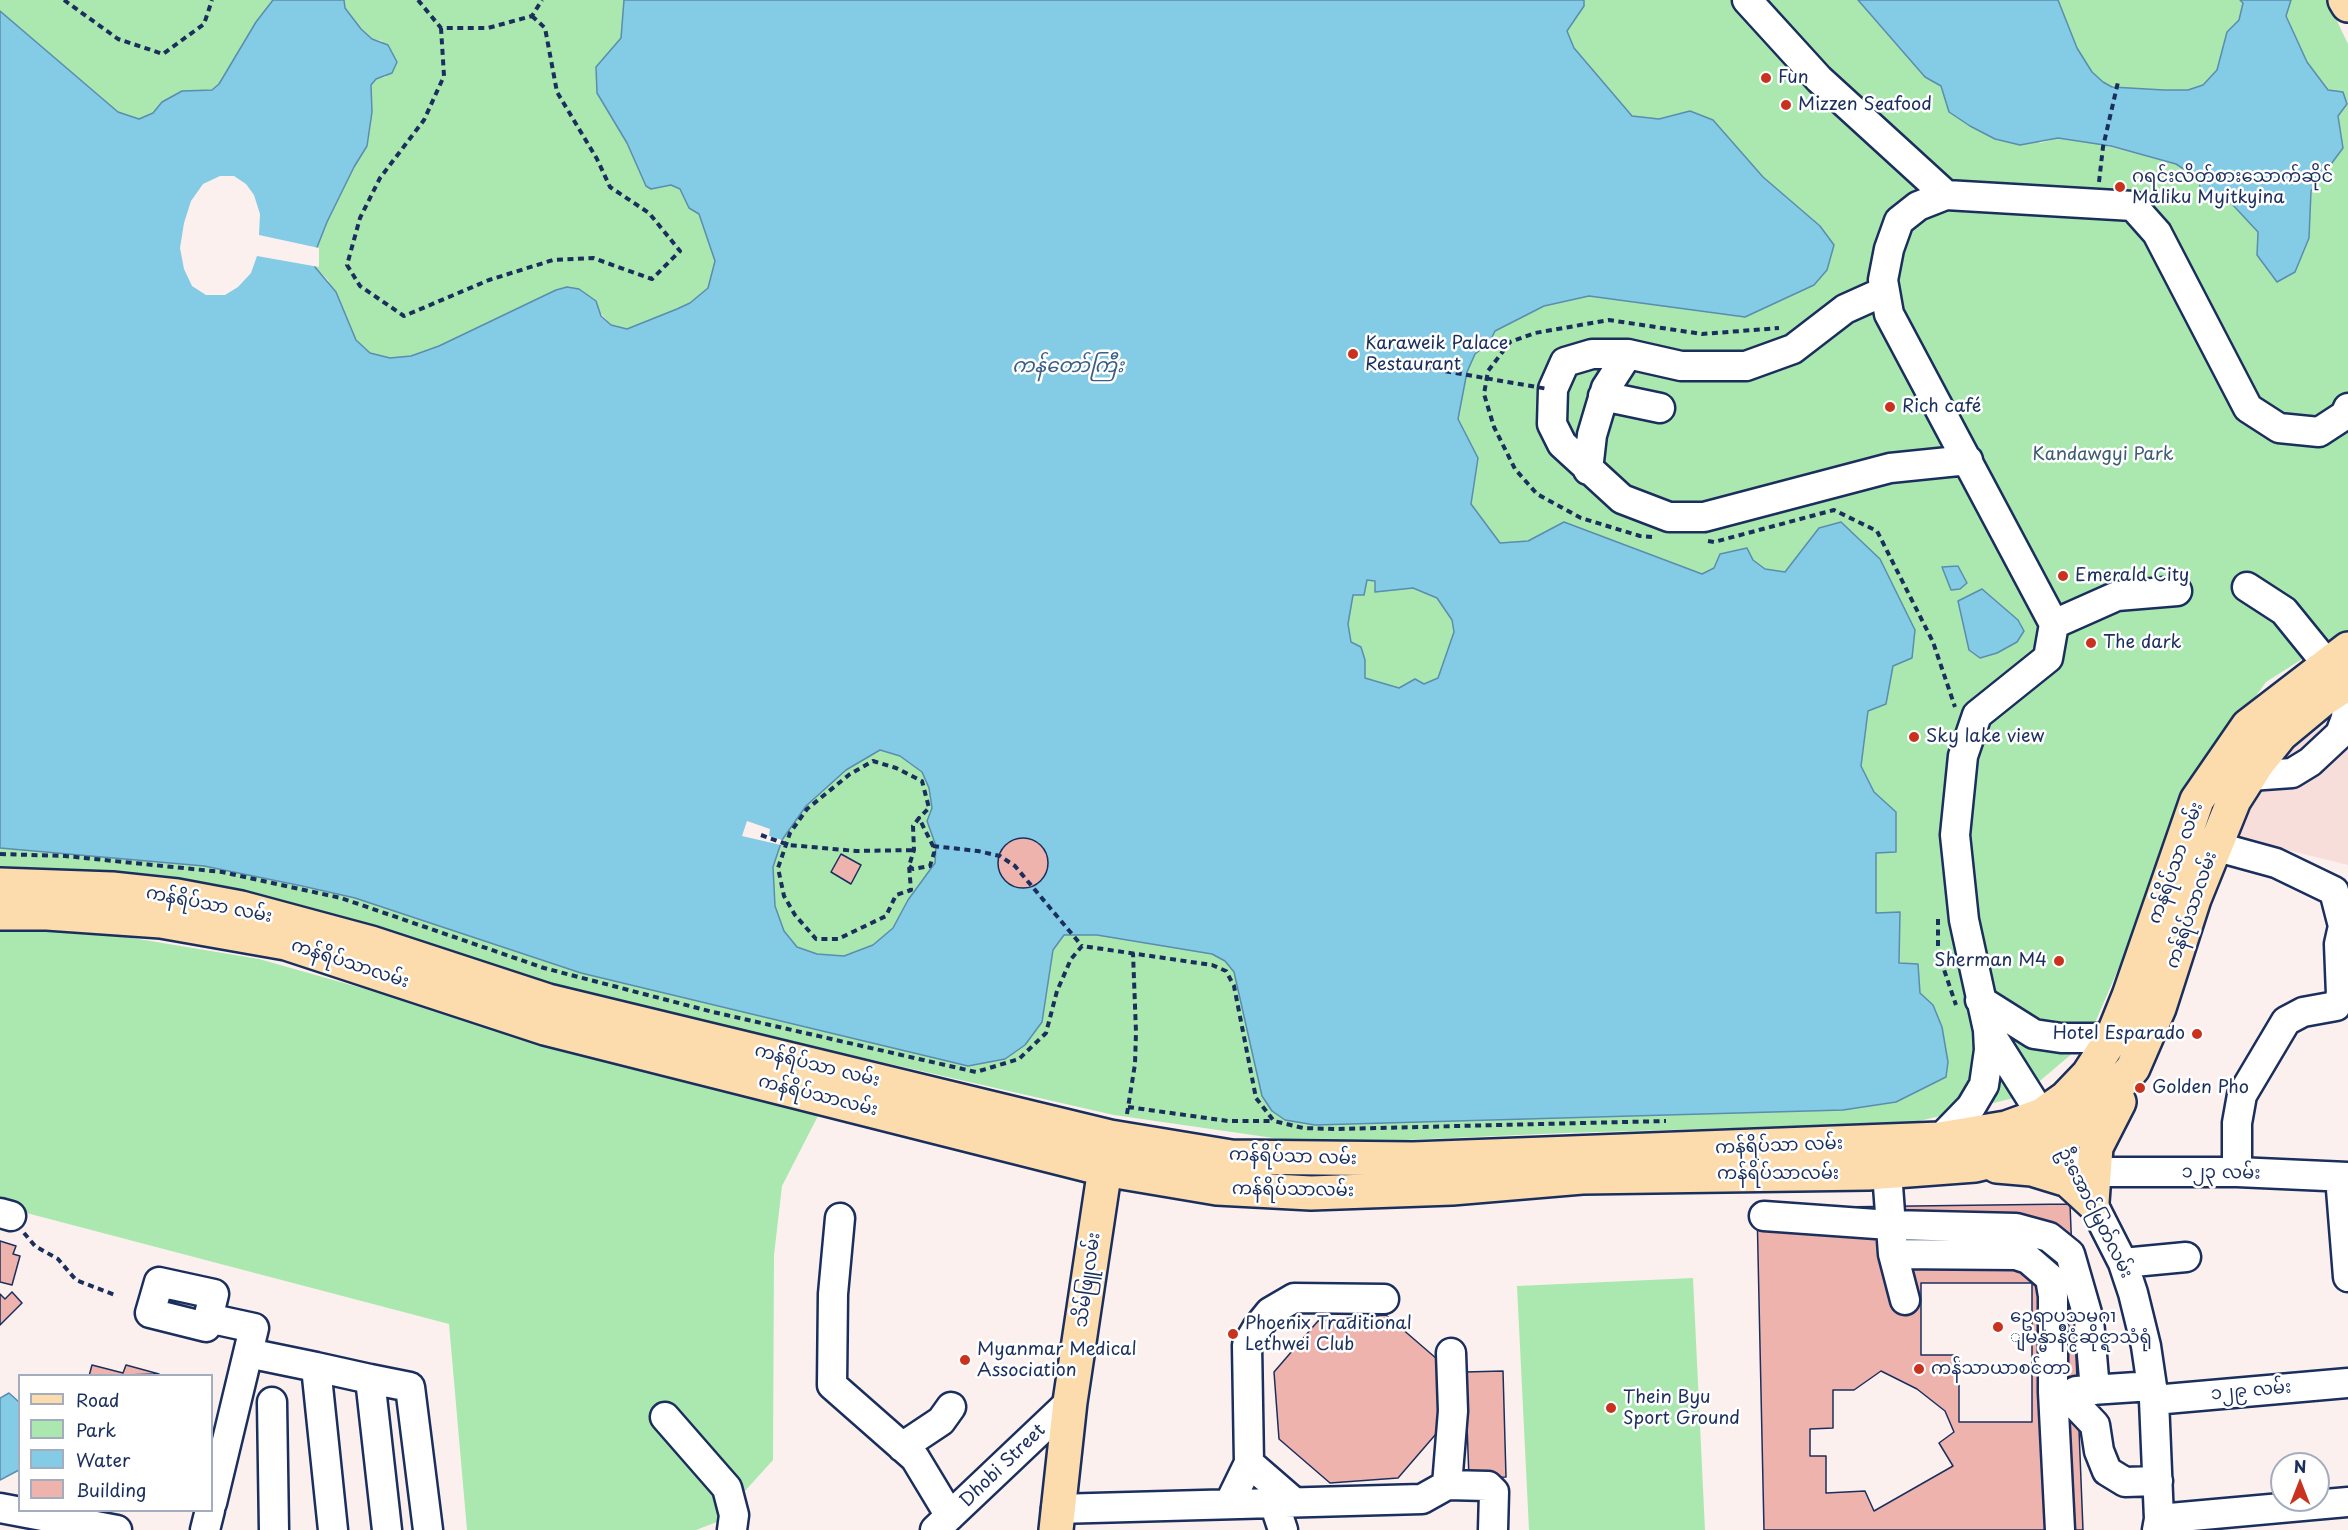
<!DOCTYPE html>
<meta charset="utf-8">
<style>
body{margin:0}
#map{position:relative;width:2348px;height:1530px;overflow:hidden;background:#fcf0ef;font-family:"Playpen Sans",sans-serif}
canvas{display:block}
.legend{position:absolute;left:18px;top:1374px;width:195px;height:138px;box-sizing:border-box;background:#fff;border:2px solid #a4acbf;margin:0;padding:8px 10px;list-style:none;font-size:18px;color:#1b2f5e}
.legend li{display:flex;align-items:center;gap:12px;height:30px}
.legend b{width:30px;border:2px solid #a4acbf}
.north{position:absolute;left:2270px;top:1452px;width:60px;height:60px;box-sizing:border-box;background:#fff;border:2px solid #a4acbf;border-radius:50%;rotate:0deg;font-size:16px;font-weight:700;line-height:24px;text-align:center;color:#1b2f5e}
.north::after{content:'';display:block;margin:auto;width:21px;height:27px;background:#c8321e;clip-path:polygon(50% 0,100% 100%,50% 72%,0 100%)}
</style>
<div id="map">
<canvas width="2348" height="1530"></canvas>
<ul class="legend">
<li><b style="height:8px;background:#fcdcac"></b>Road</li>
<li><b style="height:16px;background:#aae8af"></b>Park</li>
<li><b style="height:16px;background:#84cbe5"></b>Water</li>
<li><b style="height:16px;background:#efb3ad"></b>Building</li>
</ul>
<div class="north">N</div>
</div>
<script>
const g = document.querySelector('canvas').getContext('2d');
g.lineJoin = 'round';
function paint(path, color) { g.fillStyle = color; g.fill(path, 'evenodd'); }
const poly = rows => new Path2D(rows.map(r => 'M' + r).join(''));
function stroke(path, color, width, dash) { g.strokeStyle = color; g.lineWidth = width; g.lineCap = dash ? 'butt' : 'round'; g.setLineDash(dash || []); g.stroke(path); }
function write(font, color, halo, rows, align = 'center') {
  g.font = font + ' "Playpen Sans","Noto Sans Myanmar",sans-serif'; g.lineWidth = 5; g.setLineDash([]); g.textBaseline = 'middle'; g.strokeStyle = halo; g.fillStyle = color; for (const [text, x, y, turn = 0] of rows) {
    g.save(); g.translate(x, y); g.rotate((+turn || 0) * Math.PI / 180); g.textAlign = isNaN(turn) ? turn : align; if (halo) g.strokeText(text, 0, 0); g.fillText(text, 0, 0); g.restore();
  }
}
paint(poly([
 [2348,706,2348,865,2231,836,2251,797,2291,750]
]), '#f8dedb');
paint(poly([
 [0,0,273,0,256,22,219,84,212,90,182,91,162,102,153,113,140,119,118,112,11,23,0,11],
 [344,0,624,0,622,38,596,67,597,93,627,143,646,186,651,189,671,185,680,189,689,207,699,214,715,261,708,288,690,303,677,309,627,329,611,325,597,309,556,290,439,346,411,356,390,358,370,353,356,339,328,280,315,267,314,255,327,222,354,167,367,146,372,112,371,85,375,79,386,77,382,41,372,39,361,29,345,7],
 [1584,0,1858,0,1925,77,2040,143,2058,138,2088,141,2176,164,2199,179,2201,197,2231,203,2259,232,2257,255,2295,272,2309,238,2311,191,2343,148,2338,116,2328,90,2307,62,2286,15,2291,0,2327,0,2348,44,2348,630,2266,682,2194,782,2163,866,2087,1041,2022,1096,1911,1123,1564,1133,1315,1144,1114,1115,575,992,0,873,0,848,204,866,355,898,581,973,968,1066,1042,1022,1053,950,1064,935,1097,935,1212,954,1225,961,1234,972,1262,1096,1315,1125,1843,1110,1896,1102,1948,1062,1942,1027,1933,1005,1920,993,1918,964,1899,963,1900,913,1876,913,1876,852,1896,812,1874,792,1861,766,1868,710,1886,704,1893,666,1819,528,1785,572,1765,570,1740,552,1720,554,1714,568,1702,574,1564,522,1528,541,1500,543,1471,504,1478,458,1458,419,1467,372,1475,354,1489,343,1495,331,1544,306,1589,296,1745,317,1820,226,1763,177,1713,120,1690,111,1659,119,1632,116,1574,48,1567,31,1584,6],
 [2058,0,2240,0,2243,3,2239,20,2227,32,2217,70,2203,85,2188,90,2164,90,2112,87,2103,82,2092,72,2077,48],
 [1367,580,1375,581,1375,592,1413,588,1437,598,1452,620,1454,632,1438,678,1424,684,1415,679,1399,688,1365,678,1365,660,1361,647,1351,642,1348,624,1353,595],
 [880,750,900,756,922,772,929,788,932,808,927,821,936,846,935,864,908,900,893,928,873,945,843,956,817,954,797,947,784,931,775,906,773,867,782,840,806,806,846,770],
 [0,932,96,932,259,959,542,1039,820,1112,782,1186,774,1255,773,1460,717,1522,696,1530,467,1530,449,1324,0,1206],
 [1693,1278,1705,1530,1529,1530,1517,1286]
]), '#aae8af');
const water = poly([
 [273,0,344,0,345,8,361,29,372,39,388,45,397,62,392,73,376,79,371,85,372,112,367,146,354,167,327,222,314,255,315,267,336,292,356,340,370,353,390,358,411,356,439,346,556,290,567,287,579,289,596,301,601,316,611,325,627,329,677,309,690,303,708,288,715,261,699,214,689,208,680,189,671,185,651,189,646,186,627,143,597,93,596,67,621,38,624,0,1584,0,1584,6,1567,31,1574,48,1632,116,1659,119,1690,111,1713,120,1763,177,1820,226,1834,245,1827,270,1814,285,1745,317,1589,296,1544,306,1495,331,1489,343,1475,354,1467,372,1458,419,1478,458,1471,504,1500,543,1528,541,1564,522,1702,574,1714,568,1720,554,1747,548,1753,560,1765,569,1785,572,1819,528,1841,522,1880,559,1915,630,1912,658,1893,666,1886,704,1868,711,1861,766,1874,792,1896,812,1896,852,1876,853,1876,913,1900,912,1899,963,1918,964,1920,993,1933,1005,1942,1027,1948,1062,1946,1077,1896,1102,1843,1110,1315,1125,1285,1120,1272,1111,1262,1096,1234,972,1225,961,1212,954,1097,935,1064,935,1053,950,1042,1022,1025,1045,1005,1059,968,1066,581,973,355,898,302,886,204,866,0,848,0,11,118,112,139,119,153,113,162,102,182,91,212,90,219,84,256,22,273,0],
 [1367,580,1375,581,1375,592,1413,588,1437,598,1452,620,1454,632,1438,678,1424,684,1415,679,1399,688,1365,678,1365,660,1361,647,1351,642,1348,624,1353,595,1364,595,1367,580],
 [880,750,900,756,922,772,929,788,932,808,927,821,936,846,935,863,908,900,893,928,873,945,844,956,817,954,797,947,784,931,775,906,773,867,782,840,806,806,846,770,880,750],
 [1858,0,2058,0,2077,48,2092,72,2103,82,2112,87,2164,90,2188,90,2203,85,2217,70,2227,32,2239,20,2243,3,2240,0,2291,0,2286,16,2307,62,2328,90,2343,92,2347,104,2338,116,2343,148,2311,191,2309,238,2295,272,2277,282,2257,255,2258,232,2231,203,2201,197,2199,179,2176,164,2111,146,2058,138,2020,145,1995,139,1970,126,1949,112,1941,86,1925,77,1858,0],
 [1958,566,1967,583,1960,589,1951,590,1942,567,1958,566],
 [1982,589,2018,620,2024,631,2017,642,1997,653,1980,658,1969,650,1958,601,1982,589],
 [9,1393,19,1402,19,1470,0,1480,0,1398,9,1393]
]);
paint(water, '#84cbe5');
stroke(water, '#5a8daf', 1.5);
paint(poly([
 [220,176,234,176,246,184,254,195,260,214,259,235,319,248,319,267,257,256,251,273,238,287,225,295,206,295,192,286,184,269,180,248,184,223,191,201,203,184],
 [747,821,770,829,769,836,782,840,781,845,742,836]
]), '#fcf0ef');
const building = poly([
 '998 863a25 25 0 1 1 50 0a25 25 0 1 1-50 0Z',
 [841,854,861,865,851,884,831,872,841,854],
 [2070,1204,2083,1530,1764,1530,1757,1208,2070,1204],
 [0,1241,16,1246,13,1254,20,1256,12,1285,0,1282,0,1241],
 [1921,1283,2032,1283,2032,1422,1959,1422,1959,1355,1921,1355,1921,1283],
 [12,1292,22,1303,0,1325,0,1294,5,1299,12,1292],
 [1386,1315,1437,1359,1442,1427,1398,1478,1330,1483,1279,1439,1274,1372,1318,1321,1386,1315],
 [92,1365,123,1373,126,1365,159,1374,89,1376,92,1365],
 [1503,1371,1506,1477,1469,1478,1465,1372,1503,1371],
 [1881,1371,1917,1389,1945,1411,1954,1432,1939,1443,1953,1466,1874,1511,1865,1491,1826,1493,1826,1456,1810,1456,1810,1429,1833,1428,1833,1390,1854,1390,1881,1371]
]);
paint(building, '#efb3ad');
stroke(building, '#1b2f5e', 1.5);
const minor = poly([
 [1747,0,1819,79,1946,195],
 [1885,291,1845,309,1793,349,1746,366,1681,366,1628,354,1592,354,1565,362,1553,389,1552,424,1562,444,1622,499,1669,517,1704,517,1890,468,1968,460],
 [1603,396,1660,408],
 [1588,470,1592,435,1606,388,1628,354],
 [2247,587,2284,611,2327,664],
 [2054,624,2117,596,2177,591],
 [2250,776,2292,773,2310,762,2340,734,2346,718,2348,683],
 [2214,846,2276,863,2334,891,2343,926,2339,944,2341,995,2336,1006,2303,1012,2286,1021,2242,1095,2237,1123,2237,1172],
 [1980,1000,2034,1034,2061,1038,2112,1038],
 [1988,1030,2058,1141,2092,1202,2123,1263,2133,1293,2146,1346,2154,1400,2159,1519,2157,1530],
 [1940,1139,1971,1107,1984,1085,1989,1050,1988,1030,1964,920,1955,835,1963,756,1977,715,2048,658,2054,624,1889,314,1883,280,1889,249,1899,221,1918,206,1946,195,2133,206,2157,233,2248,408,2279,428,2319,432,2345,415,2348,408],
 [1887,1172,1893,1254,1905,1300],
 [2095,1172,2237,1172,2348,1177],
 [2340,1177,2348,1277],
 [0,1213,11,1216],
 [1764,1216,1890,1225,2016,1228,2049,1237,2070,1254,2089,1320,2095,1390],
 [840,1218,833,1294,832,1385,915,1458,950,1516],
 [1893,1254,2016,1255,2028,1259,2050,1278,2053,1296,2053,1392,2060,1530],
 [2123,1263,2186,1257],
 [159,1282,214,1294,206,1327,150,1313,159,1282],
 [208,1318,254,1328,212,1503],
 [248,1353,316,1367,333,1530],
 [316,1367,370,1379,387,1530],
 [370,1379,410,1387,428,1530],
 [2076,1391,2152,1386],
 [2053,1392,2077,1406,2095,1425,2099,1451,2107,1471,2125,1482,2158,1481],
 [2154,1400,2348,1383],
 [272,1402,274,1530],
 [665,1417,727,1488,734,1515,732,1530],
 [902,1447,941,1421,951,1407],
 [1249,1463,1294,1502],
 [1447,1485,1453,1411,1451,1353],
 [1274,1503,1283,1530],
 [1229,1504,1249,1463,1247,1345,1257,1328,1270,1312,1294,1298,1384,1299],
 [0,1508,117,1530],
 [1056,1509,1422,1499,1447,1485,1488,1486,1494,1492,1493,1530],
 [2159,1519,2348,1502],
 [205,1530,210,1510],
 [935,1530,1070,1402]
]);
const major = poly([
 [2345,0,2348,5],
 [0,885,112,889,177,896,241,908,371,943,548,1001,1110,1137,1231,1157,1413,1159,1940,1139,2006,1128,2042,1115,2066,1098,2088,1075,2112,1038,2129,996,2197,800,2248,726,2348,649],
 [0,913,47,913,161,921,286,943,545,1028,1104,1169,1217,1188,1311,1193,1452,1188,1582,1177,1868,1173,1975,1165,2017,1155,2058,1141,2090,1120,2133,1068,2159,1008,2194,899,2234,800,2257,764,2281,734,2322,700,2348,683],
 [1997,1166,2032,1169,2068,1180,2092,1202],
 [2092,1202,2096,1147,2119,1102],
 [1056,1530,1070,1402,1108,1148]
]);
stroke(minor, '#1b2f5e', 33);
stroke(major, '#1b2f5e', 38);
stroke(poly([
 [64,0,118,39,163,54,204,24,212,0],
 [418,0,441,28,488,28,532,16,542,0],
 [441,28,444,76,424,120,380,178,360,218,347,265,360,286,404,316,489,280,553,260,593,258,652,279,680,251,649,213,610,187,597,159,557,92,545,28,532,16],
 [2099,182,2103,147,2118,82],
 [1652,537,1640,536,1581,518,1537,494,1515,469,1494,427,1484,394,1488,371,1510,342,1535,333,1609,320,1702,334,1779,328],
 [1708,541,1714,542,1834,510,1877,531,1933,642,1955,707],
 [761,835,789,845,856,851,914,850],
 [933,846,978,851,1000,856,1015,866,1082,946],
 [0,854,65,856,222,872,341,898,544,968,713,1012,976,1072,1019,1059,1046,1033,1057,991,1071,959,1082,946,1212,965,1226,971,1234,986,1256,1098,1274,1121,1303,1128,1335,1129,1666,1121],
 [909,866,913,869,930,866,934,853,933,846,919,818,913,826,914,850,909,866,911,890,896,895,886,916,838,939,816,939,795,915,784,896,778,868,790,833,807,809,850,774,873,761,896,768,922,781,929,808,919,818],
 [1938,919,1938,952,1956,1005],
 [1128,1107,1228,1121,1274,1121],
 [1127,1114,1135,1064,1136,1032,1133,953],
 [24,1233,35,1246,58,1259,76,1280,115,1295]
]), '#1b2f5e', 4, [6, 4.5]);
stroke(minor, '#fff', 28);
stroke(major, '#fcdcac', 33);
stroke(poly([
 [1404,364,1548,389]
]), '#1b2f5e', 4, [6, 4.5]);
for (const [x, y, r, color] of [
 [1766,78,6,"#c8321e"],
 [1786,105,6,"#c8321e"],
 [2120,187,6,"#c8321e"],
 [1353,354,6,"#c8321e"],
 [1890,407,6,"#c8321e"],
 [2063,576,6,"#c8321e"],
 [2091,643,6,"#c8321e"],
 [1914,737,6,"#c8321e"],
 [2059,961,6,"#c8321e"],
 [2197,1034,6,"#c8321e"],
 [2140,1088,6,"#c8321e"],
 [1998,1327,6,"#c8321e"],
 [1233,1334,6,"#c8321e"],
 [965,1360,6,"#c8321e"],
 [1919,1369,6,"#c8321e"],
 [1611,1408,6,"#c8321e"]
]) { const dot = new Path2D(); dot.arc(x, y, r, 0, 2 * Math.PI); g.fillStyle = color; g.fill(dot); stroke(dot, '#fff', 2); }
write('18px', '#1b2f5e', '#fff', [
 ["Fun",1778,78],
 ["Mizzen Seafood",1798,105],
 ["ဂရင်းလိတ်စားသောက်ဆိုင်",2132,177],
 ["Maliku Myitkyina",2132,198],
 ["Karaweik Palace",1365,344],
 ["Restaurant",1365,365],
 ["Rich café",1902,407],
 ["Emerald City",2075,576],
 ["The dark",2103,643],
 ["Sky lake view",1926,737],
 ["Sherman M4",2047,961,"right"],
 ["Hotel Esparado",2185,1034,"right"],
 ["Golden Pho",2152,1088],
 ["ဥေရာပသမဂၢ",2010,1317],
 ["ျမန္မာနိဳင္ငံဆိုင္ရာသံရုံ",2010,1338],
 ["Phoenix Traditional",1245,1324],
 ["Lethwei Club",1245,1345],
 ["Myanmar Medical",977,1350],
 ["Association",977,1371],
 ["ကန်သာယာစင်တာ",1931,1369],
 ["Thein Byu",1623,1398],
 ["Sport Ground",1623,1419]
], 'left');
write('18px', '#3f5d72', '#fff', [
 ["Kandawgyi Park",2103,455]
]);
write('18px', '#1b2f5e', '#fff', [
 ["ကန်ရိပ်သာ လမ်း",2176,863,-70],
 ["ကန်ရိပ်သာ လမ်း",209,905,11],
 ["ကန်ရိပ်သာလမ်း",2192,910,-71],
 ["ကန်ရိပ်သာလမ်း",350,964,18],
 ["ကန်ရိပ်သာ လမ်း",817,1066,14],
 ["ကန်ရိပ်သာလမ်း",818,1096,14],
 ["ကန်ရိပ်သာ လမ်း",1779,1146,-2],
 ["ကန်ရိပ်သာ လမ်း",1293,1157,2],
 ["၁၂၃ လမ်း",2221,1173,1],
 ["ကန်ရိပ်သာလမ်း",1778,1174],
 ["ကန်ရိပ်သာလမ်း",1293,1190,1],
 ["ဦးအောင်မြတ်လမ်း",2095,1213,63],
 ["သိမ်ဖြူလမ်း",1088,1280,-82],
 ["၁၂၉ လမ်း",2251,1391,-5],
 ["Dhobi Street",1003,1466,-44]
]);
write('italic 20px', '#3a5e86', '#fff', [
 ["ကန်တော်ကြီး",1068,366]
]);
</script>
